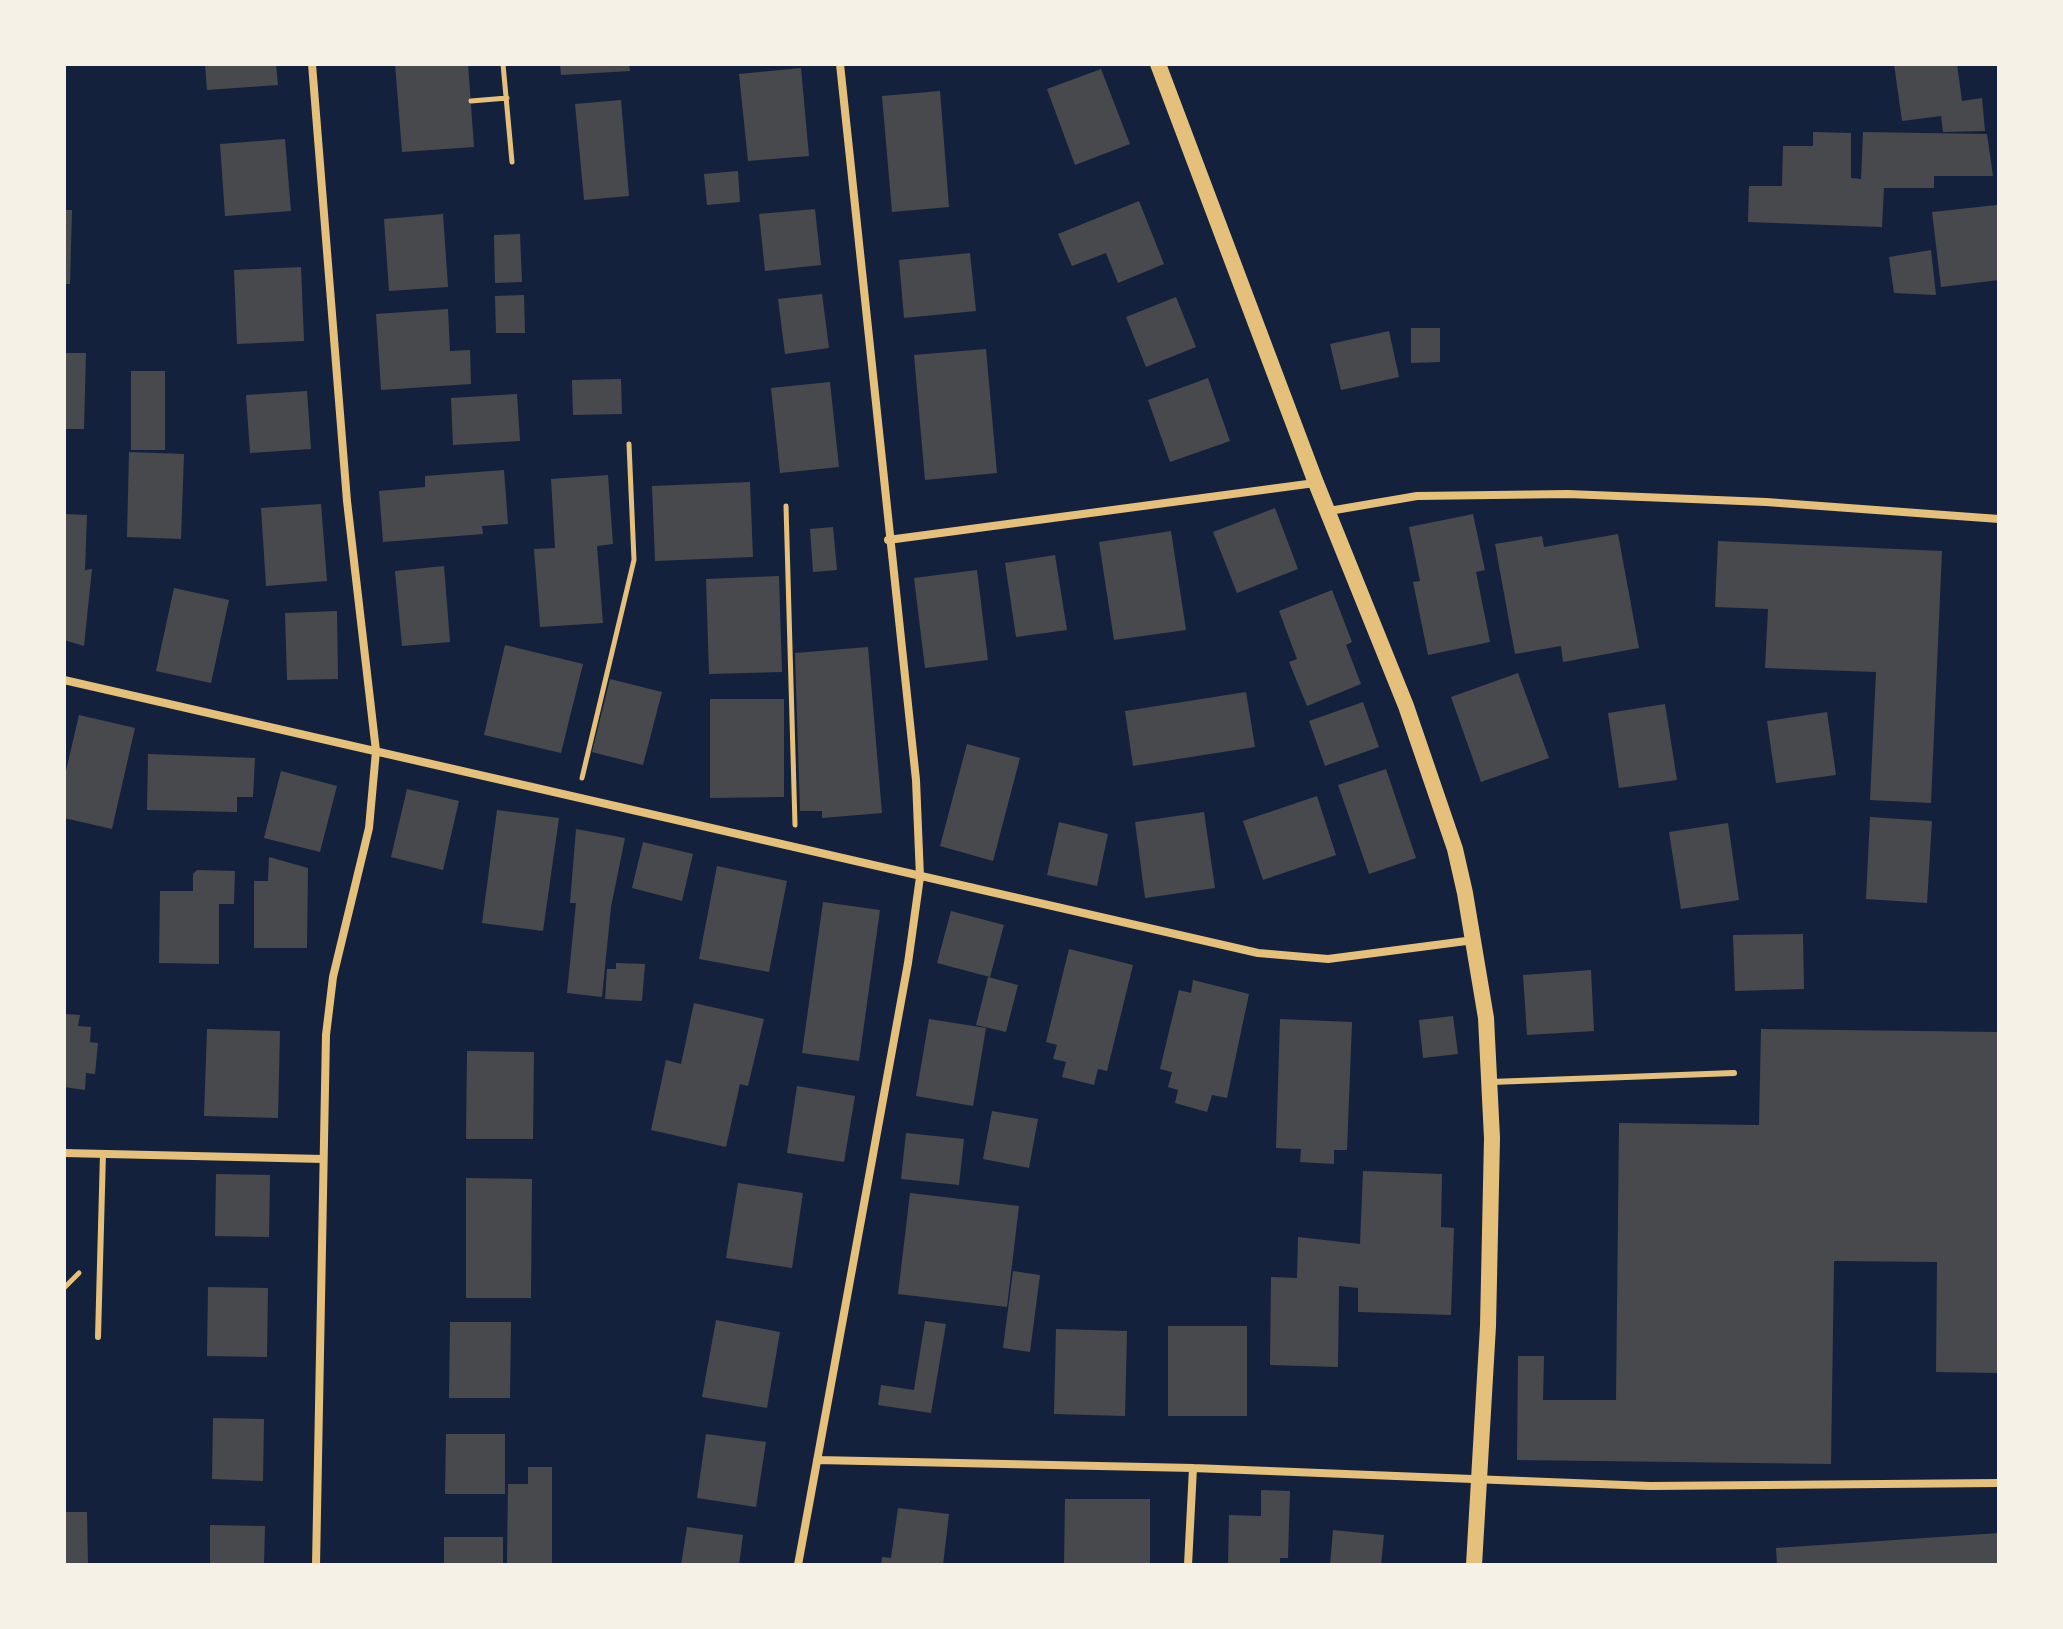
<!DOCTYPE html>
<style>
body{margin:0}
#map{position:relative;width:2063px;height:1629px;overflow:hidden;background:#14213d;font-family:"IBM Plex Sans",sans-serif}
canvas{display:block}
.frame{position:absolute;inset:0;border:66px solid #f6f1e7;pointer-events:none}
</style>
<div id="map">
<canvas width="2063" height="1629"></canvas>
<div class="frame"></div>
</div>
<script>
const g = document.querySelector('canvas').getContext('2d');
g.lineJoin = 'round';
function paint(path, color) { g.fillStyle = color; g.fill(path, 'evenodd'); }
const poly = rows => new Path2D(rows.map(r => 'M' + r).join(''));
function stroke(path, color, width, dash) { g.strokeStyle = color; g.lineWidth = width; g.lineCap = dash ? 'butt' : 'round'; g.setLineDash(dash || []); g.stroke(path); }
paint(poly([
 [205,64,276,64,278,85,207,90],
 [395,64,468,64,474,147,402,152],
 [560,64,629,64,630,71,561,75],
 [1894,64,1957,64,1962,101,1982,98,1985,131,1943,132,1941,116,1902,121],
 [801,68,809,156,748,161,739,74],
 [1101,69,1130,144,1075,165,1047,89],
 [940,91,949,207,892,212,882,96],
 [621,100,629,196,584,200,575,104],
 [1813,132,1851,133,1851,178,1861,179,1863,132,1987,134,1993,176,1934,176,1934,188,1884,188,1882,227,1748,222,1749,186,1782,186,1783,146,1813,146],
 [285,139,291,211,225,216,220,144],
 [738,171,740,202,707,205,704,174],
 [1139,201,1164,264,1118,283,1106,253,1072,266,1058,234],
 [1997,205,1999,280,1941,287,1932,212],
 [815,209,821,265,765,271,759,214],
 [64,210,72,210,70,284,64,284],
 [443,214,448,287,389,291,384,219],
 [520,234,522,282,495,283,494,235],
 [1931,250,1936,295,1894,293,1889,257],
 [970,253,976,311,904,318,899,260],
 [301,267,304,341,237,344,234,270],
 [822,294,829,348,785,354,778,299],
 [524,295,525,333,496,333,495,296],
 [1176,297,1196,347,1146,367,1126,317],
 [448,309,450,351,470,350,471,384,381,390,376,314],
 [1411,328,1440,328,1440,362,1411,363],
 [1389,331,1399,377,1341,390,1330,344],
 [986,349,997,473,925,480,914,355],
 [64,353,86,353,84,429,64,429],
 [131,371,165,371,165,450,131,450],
 [1208,378,1230,441,1170,462,1148,400],
 [621,379,622,414,573,415,572,380],
 [830,382,839,467,780,473,771,388],
 [307,391,311,449,250,453,246,395],
 [517,394,520,441,453,445,451,398],
 [129,452,184,454,181,539,127,537],
 [504,470,508,524,482,526,483,534,383,542,379,491,425,487,425,476],
 [608,475,613,544,597,546,603,623,540,627,534,549,555,548,551,479],
 [750,482,753,557,655,561,652,486],
 [321,504,327,581,266,586,261,508],
 [1275,508,1298,569,1237,593,1213,532],
 [64,514,87,515,85,570,92,569,84,646,64,640],
 [1473,514,1485,570,1476,572,1490,642,1428,655,1413,582,1420,581,1409,527],
 [833,527,837,570,813,572,810,529],
 [1171,531,1186,630,1114,640,1099,542],
 [1618,534,1639,648,1563,662,1561,646,1515,654,1495,544,1542,536,1544,547],
 [1718,541,1942,551,1931,803,1870,800,1876,672,1765,668,1768,609,1715,607],
 [1055,555,1067,630,1016,637,1005,563],
 [444,566,450,642,402,646,395,571],
 [977,570,988,660,925,668,914,578],
 [779,576,782,672,709,674,706,579],
 [174,588,229,600,211,683,156,671],
 [1332,590,1352,642,1346,645,1361,684,1307,706,1289,662,1297,659,1279,611],
 [337,611,338,679,287,680,285,613],
 [505,645,583,664,561,753,484,735],
 [868,647,882,813,822,818,822,811,800,811,795,653],
 [1518,673,1549,758,1481,782,1451,697],
 [610,679,662,692,643,765,592,752],
 [1246,692,1255,747,1133,766,1125,711],
 [710,699,784,699,784,797,710,798],
 [1363,702,1379,747,1325,766,1309,721],
 [1665,704,1677,780,1619,788,1608,713],
 [1827,712,1836,775,1776,783,1767,721],
 [79,715,135,728,112,829,64,818,64,779],
 [967,744,1020,758,993,861,940,846],
 [148,754,255,758,253,797,237,797,237,812,147,810],
 [1386,769,1416,858,1369,874,1338,785],
 [281,771,337,786,320,852,264,838],
 [407,789,459,801,443,870,391,857],
 [1317,796,1336,855,1263,880,1243,821],
 [497,810,559,818,543,931,482,923],
 [1204,812,1215,888,1145,898,1135,822],
 [1870,817,1932,821,1927,903,1866,899],
 [1059,822,1108,834,1097,886,1047,875],
 [1728,823,1739,900,1681,909,1669,832],
 [576,829,625,838,611,907,602,997,567,993,576,903,570,903],
 [643,842,693,854,682,901,632,888],
 [269,857,308,868,307,948,254,948,254,881,268,881],
 [717,866,787,881,769,972,699,959],
 [197,870,235,871,234,904,219,904,219,964,159,963,160,891,193,891,193,874],
 [823,902,880,910,859,1061,802,1053],
 [951,911,1004,925,990,977,937,963],
 [1803,934,1804,989,1735,991,1733,935],
 [1069,949,1133,965,1107,1071,1098,1069,1094,1085,1062,1077,1066,1062,1053,1059,1057,1045,1046,1042],
 [616,963,645,964,642,1001,605,999,607,969,616,969],
 [1591,970,1594,1031,1527,1035,1523,975],
 [988,977,1018,985,1006,1032,976,1025],
 [1193,980,1249,994,1227,1098,1212,1095,1207,1112,1175,1103,1178,1090,1168,1087,1172,1072,1160,1069,1179,990,1191,993],
 [694,1003,764,1019,748,1086,740,1084,726,1147,651,1130,666,1060,681,1064],
 [64,1014,80,1015,78,1026,91,1027,90,1042,98,1043,95,1074,86,1073,85,1090,64,1087],
 [1453,1016,1458,1054,1423,1058,1419,1020],
 [929,1019,986,1028,973,1106,916,1096],
 [1280,1019,1352,1022,1347,1150,1334,1150,1334,1164,1300,1162,1301,1149,1276,1148],
 [207,1029,280,1031,278,1118,204,1116],
 [1761,1029,1999,1032,1999,1373,1936,1372,1937,1262,1834,1261,1831,1464,1517,1460,1518,1356,1544,1356,1543,1400,1616,1400,1619,1123,1759,1125],
 [467,1051,534,1052,533,1139,466,1139],
 [797,1086,855,1096,844,1162,787,1153],
 [992,1111,1038,1119,1029,1168,983,1159],
 [906,1133,964,1139,959,1185,901,1179],
 [1363,1171,1442,1174,1441,1227,1454,1228,1451,1315,1358,1312,1358,1288,1339,1286,1338,1367,1270,1365,1271,1277,1297,1278,1298,1237,1360,1244],
 [216,1174,270,1175,269,1237,215,1236],
 [466,1178,532,1179,531,1298,466,1298],
 [738,1183,803,1193,792,1268,726,1258],
 [910,1193,1019,1206,1007,1307,898,1294],
 [1013,1271,1040,1275,1030,1352,1003,1348],
 [208,1287,268,1288,267,1357,207,1356],
 [716,1320,780,1332,767,1408,702,1397],
 [925,1321,946,1324,931,1413,878,1405,881,1385,914,1390],
 [450,1322,511,1322,510,1398,449,1398],
 [1168,1326,1247,1326,1247,1416,1168,1416],
 [1056,1329,1127,1331,1125,1416,1054,1414],
 [213,1418,264,1419,263,1481,212,1479],
 [446,1434,505,1434,505,1494,445,1494],
 [706,1434,766,1442,756,1507,697,1498],
 [528,1467,552,1467,552,1564,507,1563,508,1484,528,1484],
 [1261,1490,1290,1491,1288,1558,1280,1558,1280,1565,1228,1565,1229,1515,1261,1516],
 [1065,1499,1150,1499,1150,1565,1064,1565],
 [898,1508,949,1514,943,1565,881,1565,882,1557,891,1558],
 [64,1512,87,1512,88,1565,64,1565],
 [210,1525,265,1526,264,1565,210,1565],
 [687,1527,743,1535,739,1565,681,1565],
 [1333,1530,1384,1535,1381,1565,1330,1565],
 [1999,1533,1999,1565,1777,1565,1776,1548],
 [444,1537,503,1537,503,1565,444,1565]
]), '#48494c');
stroke(poly([
 [503,64,512,162],
 [471,101,507,98],
 [786,506,795,825],
 [582,778,634,560,629,444],
 [64,1288,79,1273]
]), '#e5c07b', 5);
stroke(poly([
 [1491,1082,1734,1073],
 [98,1337,103,1153]
]), '#e5c07b', 6);
stroke(poly([
 [312,64,347,501,376,751,369,828,333,977,326,1035,316,1565],
 [1329,511,1417,496,1568,494,1766,502,1999,519],
 [888,540,1315,483],
 [64,680,1258,953,1328,959,1474,940],
 [64,1153,323,1159],
 [817,1460,1193,1468,1650,1486,1999,1483],
 [798,1565,908,963,920,877,916,780,840,64],
 [1188,1565,1193,1468]
]), '#e5c07b', 8);
stroke(poly([
 [1158,64,1316,483,1406,706,1455,849,1465,893,1486,1018,1492,1138,1488,1326,1474,1565]
]), '#e5c07b', 16);
</script>
